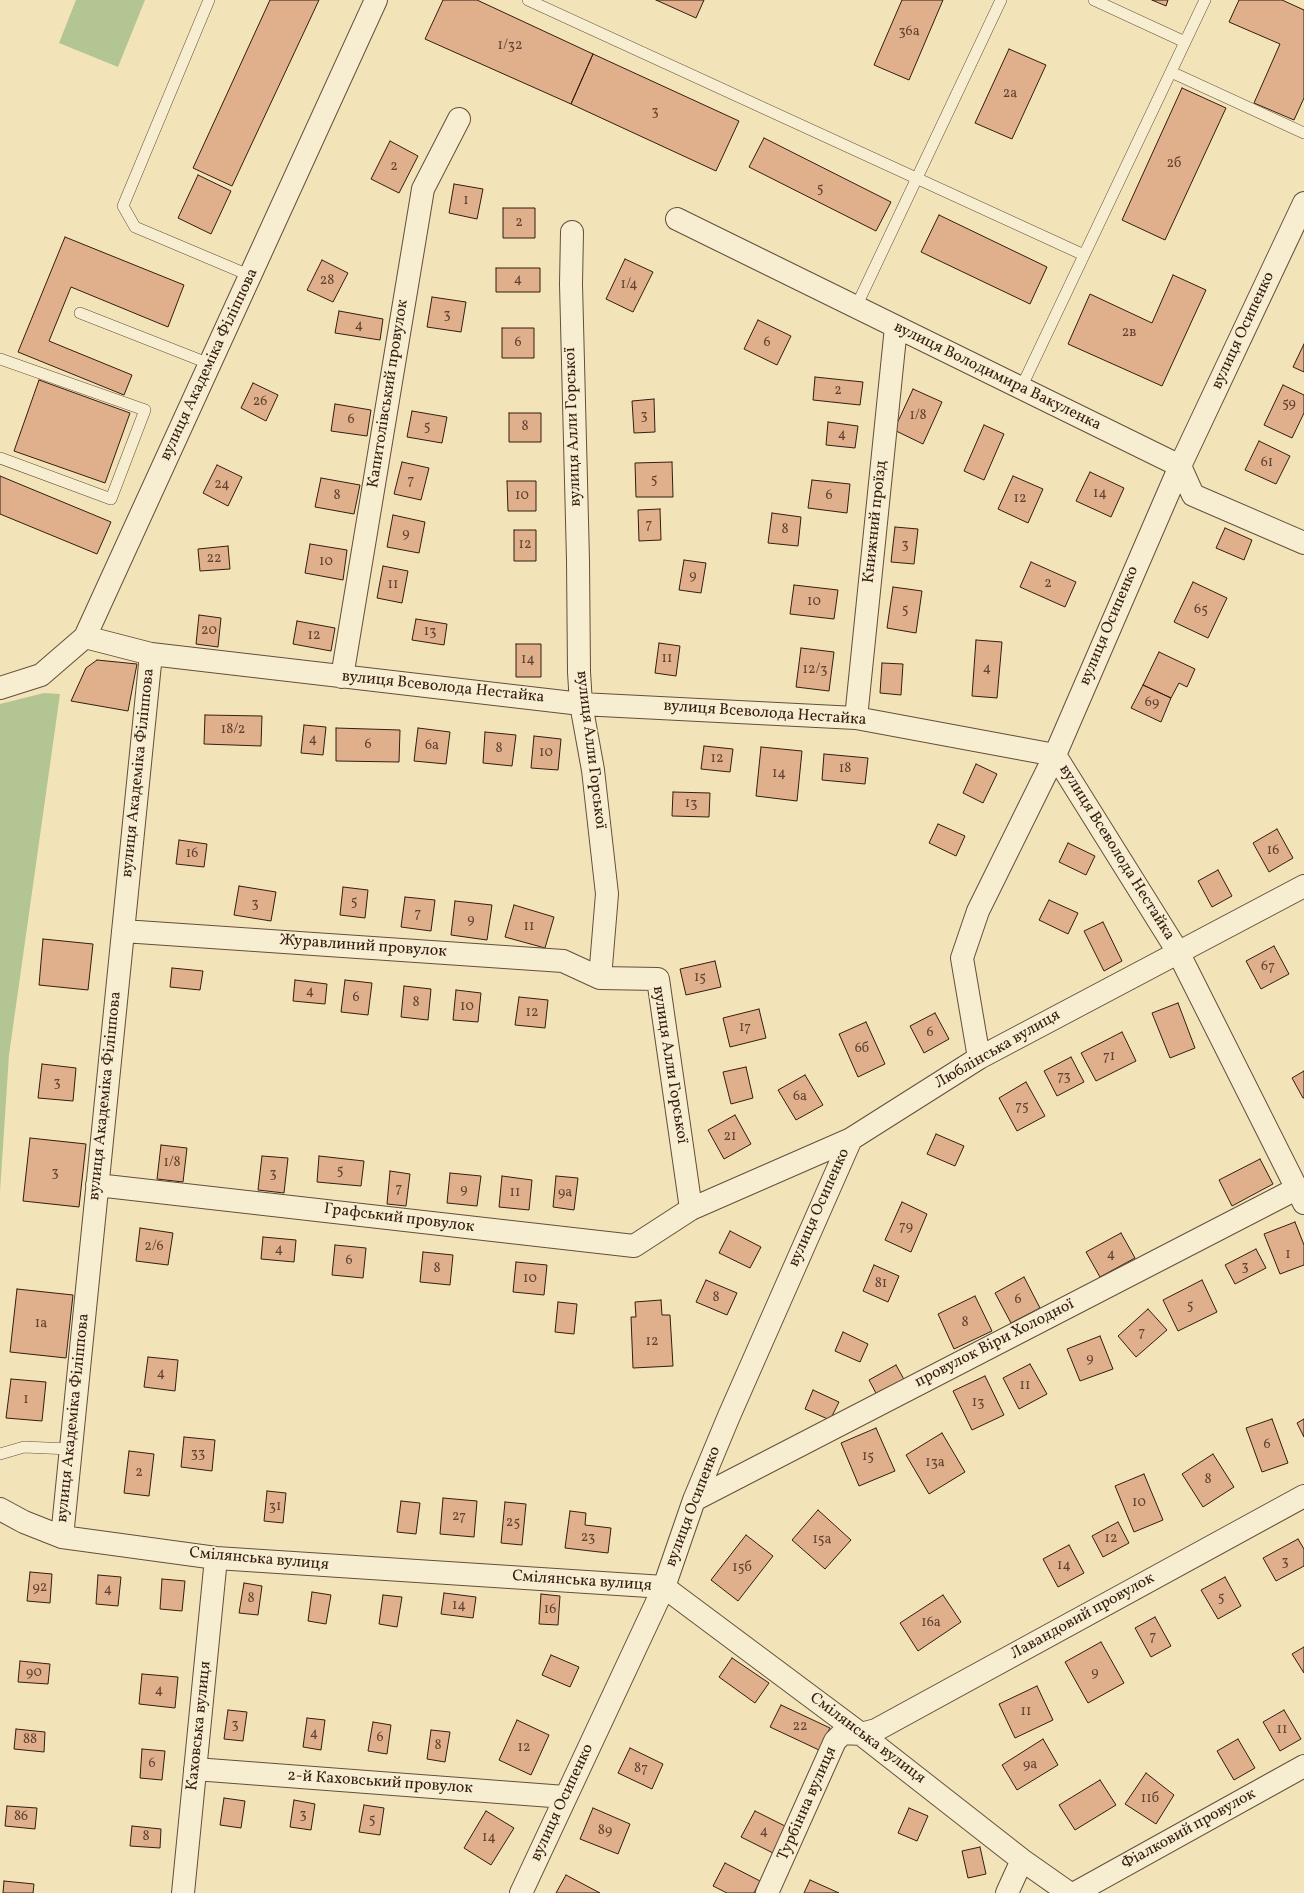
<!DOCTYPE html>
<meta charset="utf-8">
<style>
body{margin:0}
canvas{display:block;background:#f2e4b8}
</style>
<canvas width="1304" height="1893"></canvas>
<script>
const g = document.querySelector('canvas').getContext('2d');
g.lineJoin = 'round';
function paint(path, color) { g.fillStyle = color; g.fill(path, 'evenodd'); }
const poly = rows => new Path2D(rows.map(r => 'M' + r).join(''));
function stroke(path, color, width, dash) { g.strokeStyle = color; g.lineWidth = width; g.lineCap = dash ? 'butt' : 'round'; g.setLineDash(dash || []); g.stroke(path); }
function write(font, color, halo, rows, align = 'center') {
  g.font = font + ' Vollkorn,serif'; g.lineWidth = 3.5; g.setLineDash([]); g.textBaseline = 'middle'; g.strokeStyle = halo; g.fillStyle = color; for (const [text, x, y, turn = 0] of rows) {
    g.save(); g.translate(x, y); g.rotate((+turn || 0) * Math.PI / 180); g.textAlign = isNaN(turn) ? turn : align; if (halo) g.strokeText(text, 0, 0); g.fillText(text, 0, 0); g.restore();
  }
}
paint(poly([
 [76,0,145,0,118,67,59,43],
 [44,693,60,694,9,1055,0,1192,0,704]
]), '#b4c594');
const building = poly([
 [270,0,319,0,232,186,193,168,270,0],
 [443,0,477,0,593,54,571,104,425,39,443,0],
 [656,0,704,0,696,18,656,0],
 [902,0,943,0,909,80,874,65,902,0],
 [1152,0,1168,0,1166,6,1152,0],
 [1239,0,1282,0,1304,10,1304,98,1294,120,1254,103,1280,44,1229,22,1239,0],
 [1009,49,1046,65,1012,139,975,123,1009,49],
 [593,54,739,121,716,171,571,104,593,54],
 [1182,88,1226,108,1165,240,1122,220,1182,88],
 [764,138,891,202,876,231,749,167,764,138],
 [390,141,418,156,399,193,371,179,390,141],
 [198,175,231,191,211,234,178,218,198,175],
 [454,184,483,189,477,219,449,213,454,184],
 [503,208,535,208,535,238,503,238,503,208],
 [939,215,1047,267,1030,304,921,252,939,215],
 [65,237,184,285,168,327,71,287,49,341,132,375,124,395,18,352,65,237],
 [625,259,653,272,633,312,606,299,625,259],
 [322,260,348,273,333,302,307,290,322,260],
 [496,268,540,268,540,292,496,292,496,268],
 [1173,275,1206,290,1162,386,1068,344,1090,294,1152,323,1173,275],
 [432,297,466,302,461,332,427,327,432,297],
 [339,311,383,319,380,340,335,333,339,311],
 [758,320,791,336,777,365,744,349,758,320],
 [502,328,534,328,534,358,502,358,502,328],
 [1304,344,1304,372,1293,367,1304,344],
 [815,377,863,382,860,405,813,400,815,377],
 [39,380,130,413,105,483,14,451,39,380],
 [253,383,278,395,266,421,241,408,253,383],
 [1283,385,1304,395,1304,413,1292,438,1264,425,1283,385],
 [913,389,942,402,923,444,894,430,913,389],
 [654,399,655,432,634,433,632,401,654,399],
 [335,404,371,410,367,436,331,431,335,404],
 [412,411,447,417,442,443,407,437,412,411],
 [509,413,541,413,541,442,509,442,509,413],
 [828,422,858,426,855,448,826,445,828,422],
 [984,425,1004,434,984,480,964,471,984,425],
 [1259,441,1290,456,1276,484,1245,470,1259,441],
 [402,462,429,468,421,500,394,494,402,462],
 [672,462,673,497,636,497,635,463,672,462],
 [217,465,242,477,228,506,203,493,217,465],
 [1090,472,1124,488,1111,517,1076,501,1090,472],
 [0,476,111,522,97,554,0,514,0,476],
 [1013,476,1043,489,1028,523,998,509,1013,476],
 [321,478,360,485,354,514,315,507,321,478],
 [812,480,850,484,847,513,808,508,812,480],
 [507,481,536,481,536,511,508,511,507,481],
 [660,509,661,540,639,541,638,510,660,509],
 [772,513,801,517,798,546,768,543,772,513],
 [393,515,425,522,419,553,387,547,393,515],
 [895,527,918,529,914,564,891,562,895,527],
 [1225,528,1252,540,1244,560,1216,548,1225,528],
 [514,530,536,530,536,561,514,561,514,530],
 [310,544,347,550,343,580,305,573,310,544],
 [228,546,230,569,200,571,198,549,228,546],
 [684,560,706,563,701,593,679,590,684,560],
 [1031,562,1076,582,1065,607,1020,587,1031,562],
 [383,566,408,571,402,603,377,598,383,566],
 [1193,582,1227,598,1208,638,1174,622,1193,582],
 [794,585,838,590,834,619,790,614,794,585],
 [893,587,922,591,916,633,887,628,893,587],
 [199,615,221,618,218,647,196,644,199,615],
 [416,619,447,624,444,645,412,640,416,619],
 [297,621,335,628,331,651,293,644,297,621],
 [976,640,1002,642,997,698,972,696,976,640],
 [659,643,680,646,676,676,655,673,659,643],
 [516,644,541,644,541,677,516,677,516,644],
 [801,648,834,652,829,691,796,687,801,648],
 [1159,652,1195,669,1187,687,1179,683,1171,698,1143,685,1159,652],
 [97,660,137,664,128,711,71,701,86,668,97,660],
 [882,663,903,664,901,695,880,693,882,663],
 [1143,685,1171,698,1161,722,1131,708,1143,685],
 [205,715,262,716,261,746,204,744,205,715],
 [304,725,326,727,323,755,301,753,304,725],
 [336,728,400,730,399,762,336,761,336,728],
 [418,728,450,732,446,764,414,761,418,728],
 [485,732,516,735,512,766,483,763,485,732],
 [534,736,561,739,558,770,531,768,534,736],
 [704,746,733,749,730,772,701,769,704,746],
 [761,747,802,751,797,801,756,796,761,747],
 [824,754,868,758,865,784,822,780,824,754],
 [976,764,997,774,983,803,963,793,976,764],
 [673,792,710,793,709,817,672,816,673,792],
 [938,824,965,836,956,856,929,843,938,824],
 [1277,829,1293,858,1269,872,1253,843,1277,829],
 [179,840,207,844,204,867,176,864,179,840],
 [1068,843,1095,856,1086,875,1059,862,1068,843],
 [1218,870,1232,896,1212,907,1198,881,1218,870],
 [239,886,276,892,271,921,234,915,239,886],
 [343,887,368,890,365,918,340,915,343,887],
 [405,897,435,900,431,931,401,927,405,897],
 [1049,900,1078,913,1068,934,1039,920,1049,900],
 [455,901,492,905,487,940,451,935,455,901],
 [514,905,554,917,545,948,505,937,514,905],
 [1103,922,1122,961,1104,971,1084,931,1103,922],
 [43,939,93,944,88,990,39,985,43,939],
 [1274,946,1289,974,1261,989,1246,961,1274,946],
 [715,961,721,987,686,995,680,969,715,961],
 [172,968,203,971,200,990,170,987,172,968],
 [295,980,327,984,325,1004,293,1001,295,980],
 [345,980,372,983,368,1015,341,1012,345,980],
 [404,986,431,989,428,1020,401,1017,404,986],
 [456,990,481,993,478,1022,453,1020,456,990],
 [519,997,548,1000,545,1028,515,1025,519,997],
 [1178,1003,1195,1048,1170,1058,1152,1013,1178,1003],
 [759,1009,766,1038,730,1047,723,1018,759,1009],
 [935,1013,949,1039,924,1053,910,1026,935,1013],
 [866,1022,885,1064,858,1077,839,1034,866,1022],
 [1122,1032,1136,1061,1096,1081,1081,1053,1122,1032],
 [1071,1057,1084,1082,1057,1096,1044,1071,1071,1057],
 [42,1064,76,1068,73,1101,38,1098,42,1064],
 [746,1067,753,1098,731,1104,723,1072,746,1067],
 [1304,1071,1304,1098,1303,1098,1292,1078,1304,1071],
 [805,1075,823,1105,796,1120,778,1090,805,1075],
 [1026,1082,1045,1116,1017,1131,999,1098,1026,1082],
 [735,1115,751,1144,724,1159,708,1130,735,1115],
 [936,1134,964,1146,955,1166,927,1154,936,1134],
 [30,1138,86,1144,79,1207,23,1201,30,1138],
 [161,1145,187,1148,183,1182,157,1179,161,1145],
 [262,1156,288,1158,284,1193,258,1190,262,1156],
 [319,1156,364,1161,361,1186,317,1182,319,1156],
 [1260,1159,1273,1184,1232,1206,1219,1180,1260,1159],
 [390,1171,410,1174,406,1206,387,1204,390,1171],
 [450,1173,481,1176,477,1206,447,1203,450,1173],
 [502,1176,532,1180,529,1210,499,1207,502,1176],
 [556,1176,578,1178,574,1210,553,1207,556,1176],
 [902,1202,927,1214,911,1252,885,1240,902,1202],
 [1295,1222,1304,1245,1304,1265,1280,1274,1264,1234,1295,1222],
 [140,1228,173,1233,168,1265,136,1261,140,1228],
 [730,1231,761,1247,750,1268,719,1253,730,1231],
 [1121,1233,1135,1258,1100,1277,1086,1252,1121,1233],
 [263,1237,296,1240,294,1262,261,1259,263,1237],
 [335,1245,366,1248,363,1278,332,1275,335,1245],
 [1256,1249,1266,1268,1235,1284,1225,1265,1256,1249],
 [423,1252,453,1255,450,1285,420,1282,423,1252],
 [516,1262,547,1265,544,1295,513,1292,516,1262],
 [874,1265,899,1276,888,1302,863,1291,874,1265],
 [1024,1277,1040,1308,1011,1323,995,1293,1024,1277],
 [706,1280,737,1293,727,1315,696,1302,706,1280],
 [1202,1280,1217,1312,1178,1331,1163,1300,1202,1280],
 [17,1289,73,1295,66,1358,10,1352,17,1289],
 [975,1296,992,1331,954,1349,938,1314,975,1296],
 [661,1300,662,1315,670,1315,673,1366,633,1368,631,1317,636,1317,635,1302,661,1300],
 [558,1302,577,1304,574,1334,555,1332,558,1302],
 [1148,1309,1167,1330,1136,1357,1118,1336,1148,1309],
 [843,1332,868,1344,860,1362,835,1351,843,1332],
 [1100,1336,1113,1369,1080,1381,1067,1349,1100,1336],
 [148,1357,178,1360,175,1391,144,1387,148,1357],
 [1030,1364,1047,1394,1019,1409,1003,1378,1030,1364],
 [896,1365,906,1383,878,1397,869,1380,896,1365],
 [985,1376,1004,1415,972,1430,953,1391,985,1376],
 [11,1379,46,1382,42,1421,6,1418,11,1379],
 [813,1390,839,1402,830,1420,805,1409,813,1390],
 [1272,1419,1288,1463,1262,1472,1246,1428,1272,1419],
 [1304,1419,1304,1437,1297,1423,1304,1419],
 [876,1428,895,1471,859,1486,841,1443,876,1428],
 [942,1433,965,1472,929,1494,906,1455,942,1433],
 [184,1437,215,1440,212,1471,181,1467,184,1437],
 [129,1451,154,1454,149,1496,124,1493,129,1451],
 [1213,1454,1234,1487,1203,1507,1182,1474,1213,1454],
 [1144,1474,1163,1520,1134,1532,1115,1486,1144,1474],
 [267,1491,286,1493,283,1523,264,1521,267,1491],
 [443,1498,477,1501,474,1537,440,1534,443,1498],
 [401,1501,420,1503,416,1534,397,1532,401,1501],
 [505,1502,526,1504,522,1545,501,1543,505,1502],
 [818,1510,851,1540,825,1569,792,1540,818,1510],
 [570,1511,586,1513,585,1525,611,1528,608,1553,565,1548,570,1511],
 [1118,1522,1129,1543,1103,1557,1092,1536,1118,1522],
 [746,1535,773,1556,738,1601,711,1580,746,1535],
 [1298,1539,1304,1549,1304,1566,1276,1581,1263,1558,1298,1539],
 [1069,1545,1084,1573,1058,1587,1043,1559,1069,1545],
 [30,1572,52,1574,50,1603,27,1601,30,1572],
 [98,1575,121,1577,118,1606,96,1604,98,1575],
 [1225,1577,1241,1606,1218,1619,1201,1590,1225,1577],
 [162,1579,185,1581,182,1611,160,1609,162,1579],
 [244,1583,262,1586,258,1615,239,1613,244,1583],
 [312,1592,331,1595,326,1624,308,1621,312,1592],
 [444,1593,476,1597,473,1618,441,1614,444,1593],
 [541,1594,560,1596,558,1625,539,1624,541,1594],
 [383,1595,402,1597,397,1627,379,1624,383,1595],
 [943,1595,961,1622,918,1651,900,1623,943,1595],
 [1155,1617,1171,1646,1151,1657,1135,1628,1155,1617],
 [1101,1642,1124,1683,1088,1703,1065,1662,1101,1642],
 [1304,1647,1304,1673,1292,1654,1304,1647],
 [551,1655,579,1667,570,1687,542,1675,551,1655],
 [732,1658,769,1683,755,1703,719,1677,732,1658],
 [20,1661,50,1664,48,1684,18,1682,20,1661],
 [142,1674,178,1677,175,1708,139,1704,142,1674],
 [1037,1686,1053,1720,1015,1738,999,1704,1037,1686],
 [781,1705,830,1728,819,1750,770,1727,781,1705],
 [228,1710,247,1712,243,1741,224,1739,228,1710],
 [1284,1710,1301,1739,1280,1751,1263,1722,1284,1710],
 [307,1718,325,1720,321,1750,303,1747,307,1718],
 [517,1720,549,1735,531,1775,499,1760,517,1720],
 [373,1722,391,1725,387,1754,368,1751,373,1722],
 [16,1729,45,1732,44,1752,14,1749,16,1729],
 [431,1730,450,1732,445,1762,427,1759,431,1730],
 [1043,1739,1058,1765,1017,1790,1002,1765,1043,1739],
 [1238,1739,1255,1768,1234,1780,1217,1751,1238,1739],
 [630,1748,663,1764,652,1789,618,1773,630,1748],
 [142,1749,165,1751,162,1780,140,1778,142,1749],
 [1146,1773,1174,1795,1156,1824,1125,1804,1146,1773],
 [1100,1780,1116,1805,1075,1830,1059,1805,1100,1780],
 [224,1798,245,1801,241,1828,220,1825,224,1798],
 [294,1800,315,1804,311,1830,290,1827,294,1800],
 [364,1805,384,1808,380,1835,359,1832,364,1805],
 [7,1806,37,1808,35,1829,5,1826,7,1806],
 [593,1808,630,1824,618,1854,580,1839,593,1808],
 [909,1808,928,1816,917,1841,898,1833,909,1808],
 [486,1811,514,1828,491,1865,464,1848,486,1811],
 [755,1811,787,1827,773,1853,741,1837,755,1811],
 [132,1826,161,1829,160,1848,130,1846,132,1826],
 [980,1847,986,1874,968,1878,962,1851,980,1847],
 [725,1863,760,1881,754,1893,727,1893,713,1886,725,1863],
 [566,1875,600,1893,556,1893,566,1875],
 [810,1880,839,1893,804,1893,810,1880],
 [4,1881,34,1884,33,1893,3,1893,4,1881]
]);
paint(building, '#e0af8c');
stroke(building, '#351d11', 1);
const service = poly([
 [209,0,123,206,135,227,251,276],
 [528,0,1084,255],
 [1094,0,1185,42],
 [1171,72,1304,133],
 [856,307,1001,0],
 [80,313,210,364],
 [0,359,145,410,111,499,0,458],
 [1021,388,1205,0],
 [0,1454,24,1447,70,1449]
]);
const minor = poly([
 [677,219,1180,466,1193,495,1304,543],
 [572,232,571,284,578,560,579,672,581,704,593,770,607,894,600,978,658,979,691,1209],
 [85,637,151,654,581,704,856,718,1055,755,1178,952,1304,1203],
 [342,677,423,189,459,119],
 [0,688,41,675,85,637,376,0],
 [856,718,896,327],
 [123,931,563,961,600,978],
 [979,1058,962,958,978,911,1055,755,1180,466,1304,203],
 [97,1185,634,1246,691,1209,851,1139,979,1058,1304,886],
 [694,1500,1296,1189],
 [0,1509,24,1522,62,1537,216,1558,664,1587,861,1734,1022,1860,1069,1893],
 [62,1537,151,654],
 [195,1769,565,1797],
 [183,1893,216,1558],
 [521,1893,664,1587,694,1500,729,1416,851,1139],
 [767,1893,835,1741,843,1733,861,1734,876,1730,1304,1496],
 [1007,1893,1022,1860],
 [1075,1893,1304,1766]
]);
stroke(service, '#644f3b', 12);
stroke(minor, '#644f3b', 24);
stroke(service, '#f7edd1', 11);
stroke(minor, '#f7edd1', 22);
write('14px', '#604230', null, [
 ["36а",909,32],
 ["1/32",510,46],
 ["2а",1010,94],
 ["3",655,112],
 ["2б",1174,164],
 ["2",394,167],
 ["5",820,189],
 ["1",466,201],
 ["2",519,223],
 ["4",518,280],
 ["28",327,281],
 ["1/4",629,285],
 ["3",447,315],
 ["4",359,326],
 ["2в",1129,333],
 ["6",518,343],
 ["6",767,343],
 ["2",838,391],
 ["26",260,402],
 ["59",1289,404],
 ["3",644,416],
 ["1/8",918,416],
 ["6",351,420],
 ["5",427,427],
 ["8",525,427],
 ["4",842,435],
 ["61",1267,463],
 ["5",654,480],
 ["7",411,481],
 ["24",222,485],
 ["14",1100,494],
 ["8",337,496],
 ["10",522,496],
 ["6",829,496],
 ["12",1020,499],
 ["7",649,525],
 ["8",785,530],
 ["9",406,534],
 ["12",525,545],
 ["3",905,545],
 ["22",214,559],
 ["10",326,562],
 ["9",693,576],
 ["2",1048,584],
 ["11",393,585],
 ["10",814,602],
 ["5",905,610],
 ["65",1201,610],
 ["20",209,631],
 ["13",430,632],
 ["12",314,636],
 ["11",667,659],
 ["14",528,660],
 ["4",987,669],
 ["12/3",815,670],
 ["69",1152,703],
 ["18/2",233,730],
 ["4",313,740],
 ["6",368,745],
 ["6а",432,746],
 ["8",499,749],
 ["10",546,753],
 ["12",717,759],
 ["18",845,769],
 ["14",779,774],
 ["13",691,804],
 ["16",1273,851],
 ["16",192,854],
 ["5",354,902],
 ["3",255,904],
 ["7",418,914],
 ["9",471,920],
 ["11",529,927],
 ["67",1268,967],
 ["15",700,978],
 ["4",310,992],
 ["6",356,998],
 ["8",416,1003],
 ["10",467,1007],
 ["12",532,1013],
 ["17",745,1028],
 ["6",930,1033],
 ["6б",862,1049],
 ["71",1109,1057],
 ["73",1064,1077],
 ["3",57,1083],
 ["6а",800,1097],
 ["75",1022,1107],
 ["21",730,1137],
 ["1/8",172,1163],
 ["5",340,1171],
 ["3",55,1173],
 ["3",273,1174],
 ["7",399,1189],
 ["9",464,1190],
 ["11",515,1193],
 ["9а",565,1193],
 ["79",906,1227],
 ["2/6",154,1247],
 ["4",279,1250],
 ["4",1111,1255],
 ["1",1288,1255],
 ["6",349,1261],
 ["3",1245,1267],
 ["8",437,1269],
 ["10",530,1279],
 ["81",881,1284],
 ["8",716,1298],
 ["6",1018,1300],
 ["5",1190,1306],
 ["8",965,1323],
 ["1а",41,1324],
 ["7",1142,1333],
 ["12",652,1342],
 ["9",1090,1359],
 ["4",161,1374],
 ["11",1025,1386],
 ["1",26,1400],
 ["13",978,1403],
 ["6",1267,1445],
 ["33",198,1454],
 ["15",868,1457],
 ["13а",935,1463],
 ["2",139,1473],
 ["8",1208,1480],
 ["10",1139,1503],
 ["31",275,1507],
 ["27",459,1517],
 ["25",513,1523],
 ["23",588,1538],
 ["12",1111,1539],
 ["15а",822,1540],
 ["3",1285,1562],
 ["14",1064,1566],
 ["15б",742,1568],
 ["92",40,1588],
 ["4",108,1590],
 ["5",1221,1598],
 ["8",251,1599],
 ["14",459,1606],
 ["16",550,1610],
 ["16а",931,1623],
 ["7",1153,1637],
 ["90",34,1673],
 ["9",1095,1673],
 ["4",159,1691],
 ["11",1026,1712],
 ["3",235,1725],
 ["22",800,1727],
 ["11",1282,1730],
 ["4",314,1734],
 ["6",380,1738],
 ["88",30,1740],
 ["8",438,1746],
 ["12",524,1748],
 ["6",152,1764],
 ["9а",1030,1765],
 ["87",641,1769],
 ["11б",1150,1799],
 ["3",303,1815],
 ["86",21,1817],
 ["5",372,1820],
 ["89",605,1831],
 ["4",764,1832],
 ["8",146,1837],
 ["14",489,1838]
]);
write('16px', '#351d11', '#f7edd1', [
 ["вулиця Осипенко",1244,331,-65],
 ["вулиця Академіка Філіппова",210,365,-65],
 ["вулиця Володимира Вакуленка",997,377,26],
 ["Капитолівський провулок",389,394,-81],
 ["вулиця Алли Горської",574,427,-92],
 ["Книжний проїзд",876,522,-84],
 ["вулиця Осипенко",1110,626,-67],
 ["вулиця Всеволода Нестайка",443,688,6],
 ["вулиця Всеволода Нестайка",765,714,4],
 ["вулиця Алли Горської",590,750,83],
 ["вулиця Академіка Філіппова",139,773,-84],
 ["вулиця Всеволода Нестайка",1116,853,58],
 ["Журавлиний провулок",363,947,4],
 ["Люблінська вулиця",998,1050,-30],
 ["вулиця Алли Горської",669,1065,81],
 ["вулиця Академіка Філіппова",106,1096,-84],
 ["вулиця Осипенко",820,1208,-66],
 ["Графський провулок",399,1219,7],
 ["провулок Віри Холодної",995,1344,-27],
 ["вулиця Академіка Філіппова",74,1418,-84],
 ["вулиця Осипенко",694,1507,-69],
 ["Смілянська вулиця",259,1560,5],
 ["Смілянська вулиця",582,1582,4],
 ["Лавандовий провулок",1083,1617,-29],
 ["Каховська вулиця",200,1726,-84],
 ["Смілянська вулиця",867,1739,37],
 ["2-й Каховський провулок",380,1783,4],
 ["вулиця Осипенко",563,1803,-65],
 ["Турбінна вулиця",808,1804,-66],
 ["Фіалковий провулок",1189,1830,-29]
]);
</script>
